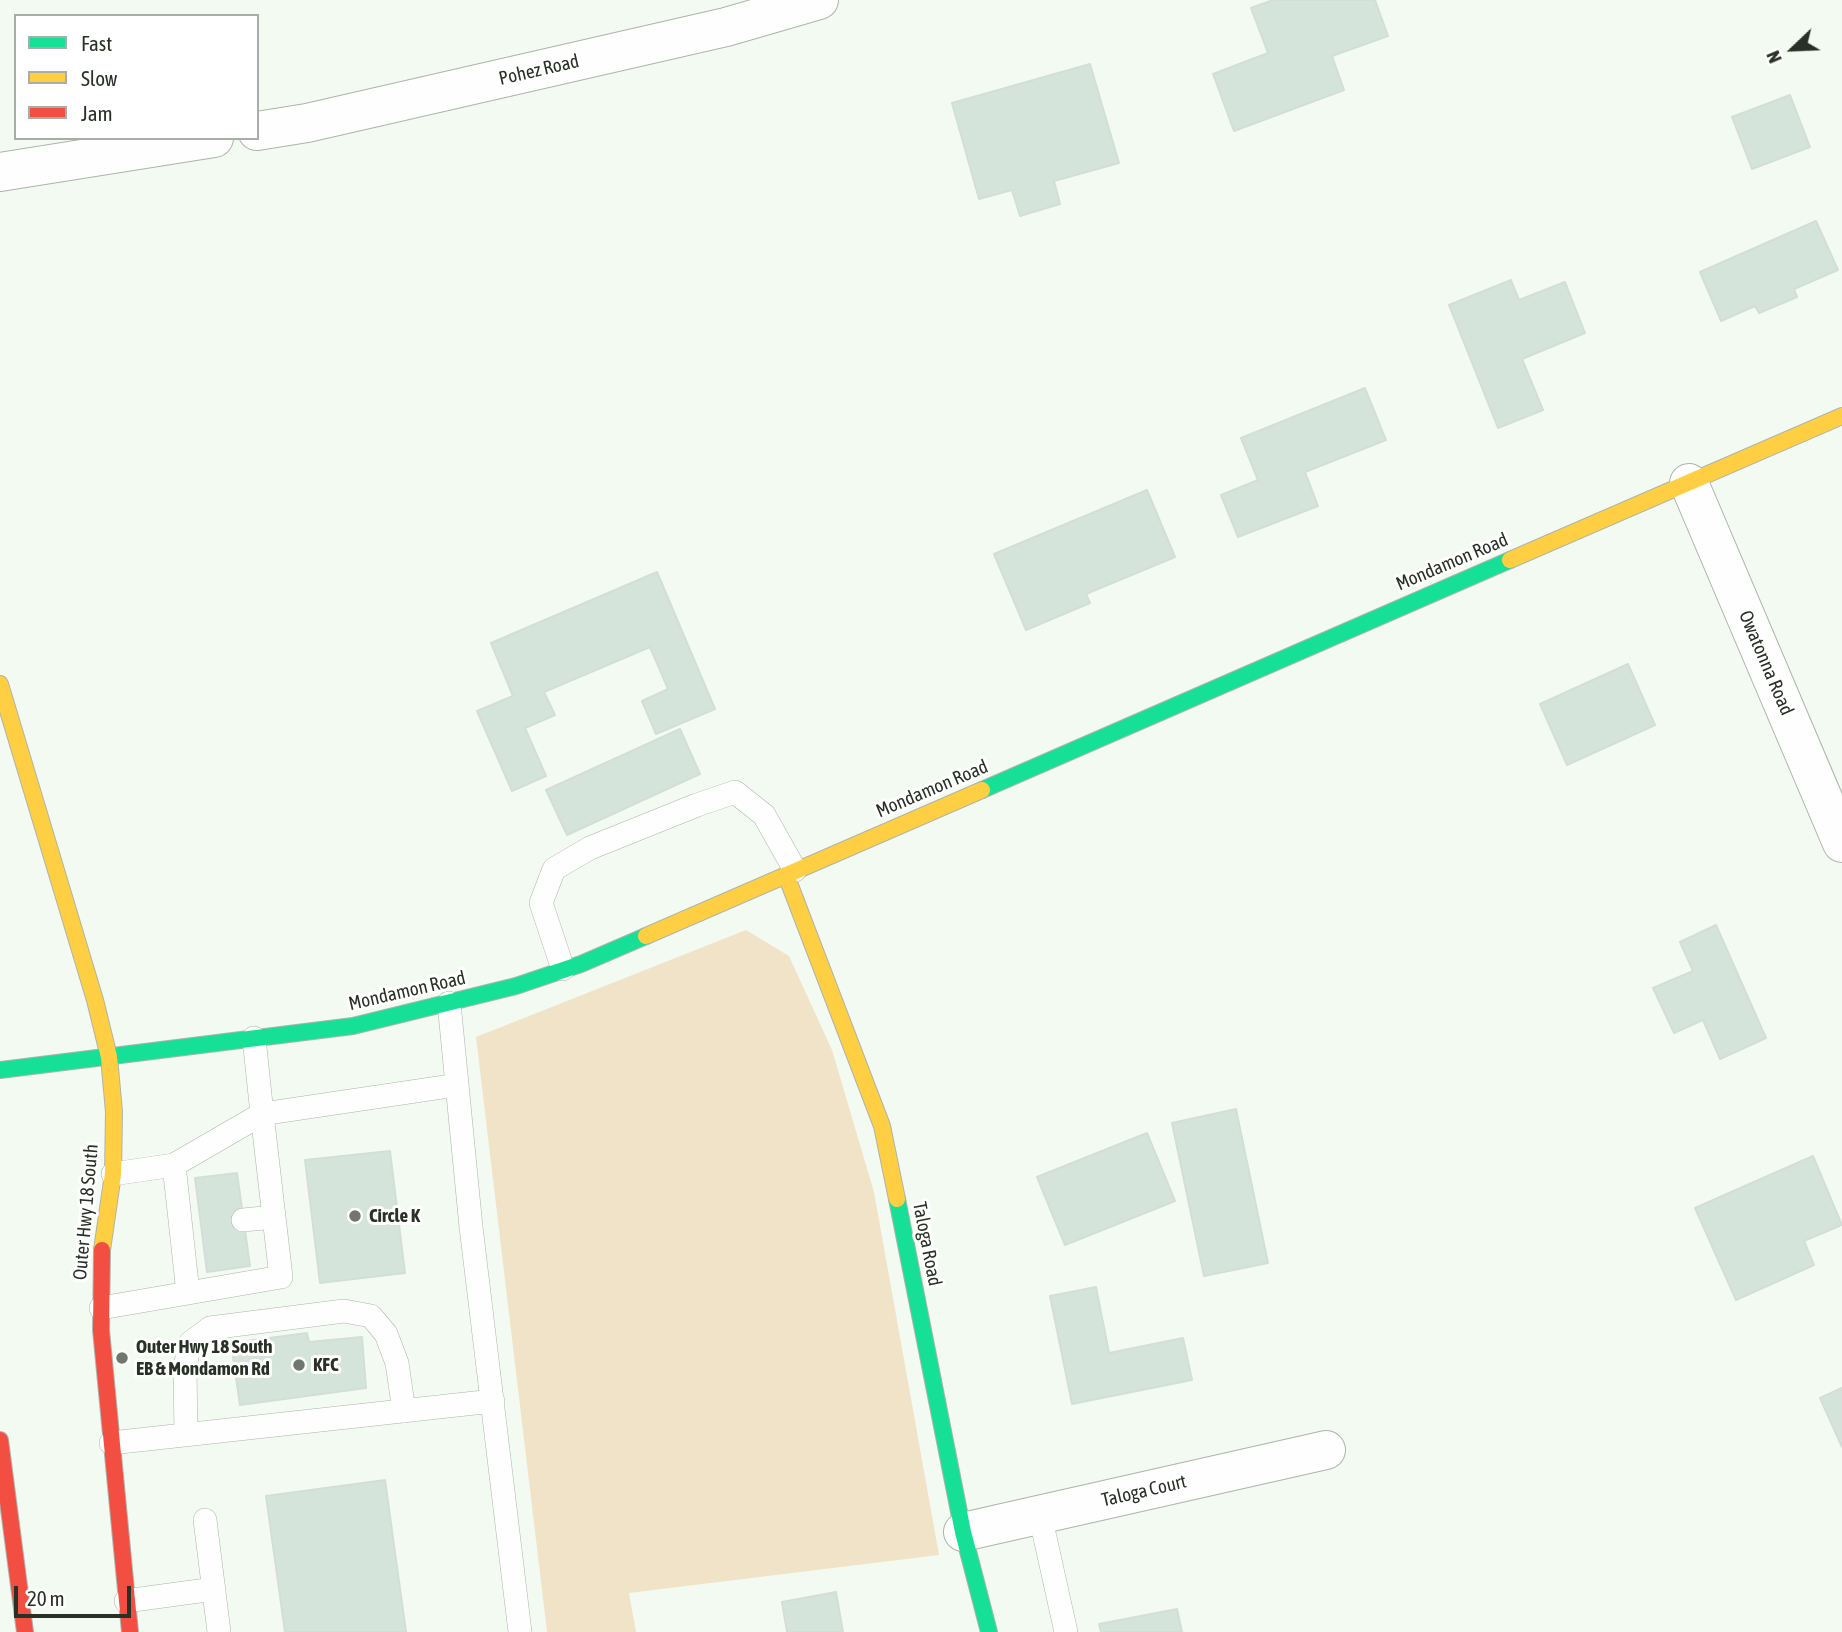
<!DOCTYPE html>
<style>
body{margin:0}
#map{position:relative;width:1842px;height:1632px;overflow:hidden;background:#f3faf2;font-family:"Asap Condensed",sans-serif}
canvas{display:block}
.legend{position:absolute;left:14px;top:14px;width:245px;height:126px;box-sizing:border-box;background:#fff;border:2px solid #a9ada9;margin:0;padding:9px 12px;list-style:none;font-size:21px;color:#293127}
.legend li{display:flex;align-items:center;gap:14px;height:35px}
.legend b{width:35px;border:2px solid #a9ada9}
.north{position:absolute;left:1758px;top:14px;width:70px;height:70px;-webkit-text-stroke:5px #fff;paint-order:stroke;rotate:247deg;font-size:19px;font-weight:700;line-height:28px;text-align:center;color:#293127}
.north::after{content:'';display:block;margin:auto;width:24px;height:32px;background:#293127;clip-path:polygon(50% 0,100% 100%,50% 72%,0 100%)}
.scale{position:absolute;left:14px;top:1586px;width:117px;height:32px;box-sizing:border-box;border:4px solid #293127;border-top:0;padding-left:9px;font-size:21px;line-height:24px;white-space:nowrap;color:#293127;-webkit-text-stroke:5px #fff;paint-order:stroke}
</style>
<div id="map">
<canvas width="1842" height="1632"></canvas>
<ul class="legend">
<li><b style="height:9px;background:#16e098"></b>Fast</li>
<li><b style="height:9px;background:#ffcf43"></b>Slow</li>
<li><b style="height:9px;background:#f24e42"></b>Jam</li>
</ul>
<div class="north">N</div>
<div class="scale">20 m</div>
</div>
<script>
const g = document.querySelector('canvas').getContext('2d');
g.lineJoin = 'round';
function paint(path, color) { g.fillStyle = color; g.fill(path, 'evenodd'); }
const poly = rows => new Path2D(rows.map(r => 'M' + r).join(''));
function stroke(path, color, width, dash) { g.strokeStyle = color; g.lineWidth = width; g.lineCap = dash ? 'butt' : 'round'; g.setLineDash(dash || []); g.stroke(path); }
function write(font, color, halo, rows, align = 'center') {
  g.font = font + ' "Asap Condensed",sans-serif'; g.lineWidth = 6; g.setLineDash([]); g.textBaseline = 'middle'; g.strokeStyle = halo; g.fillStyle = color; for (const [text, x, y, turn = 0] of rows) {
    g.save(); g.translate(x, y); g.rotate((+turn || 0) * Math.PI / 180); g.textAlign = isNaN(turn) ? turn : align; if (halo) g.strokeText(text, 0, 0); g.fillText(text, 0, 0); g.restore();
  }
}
paint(poly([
 [746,930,789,956,832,1050,874,1192,939,1555,629,1593,636,1632,547,1632,476,1037]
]), '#f1e3c8');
const building = poly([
 [1273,0,1375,0,1388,36,1332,56,1344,90,1234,131,1213,74,1268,53,1251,8,1273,0],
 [1090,64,1119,163,1054,181,1060,204,1020,216,1012,190,979,199,952,103,1090,64],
 [1790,95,1810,147,1752,169,1732,117,1790,95],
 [1816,221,1838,270,1794,289,1797,297,1759,313,1755,306,1721,321,1700,272,1816,221],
 [1511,280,1519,300,1565,282,1585,333,1522,359,1543,410,1498,428,1449,305,1511,280],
 [1365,388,1386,440,1305,472,1318,506,1238,537,1221,495,1258,480,1241,438,1365,388],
 [1147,490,1175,557,1086,594,1090,603,1026,630,994,554,1147,490],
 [657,572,715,709,656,734,642,701,668,689,650,647,544,692,555,715,525,728,546,776,512,791,477,711,513,696,491,643,657,572],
 [1628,664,1655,725,1567,765,1540,704,1628,664],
 [680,729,700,774,567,835,546,790,680,729],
 [1716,925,1766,1038,1720,1059,1703,1020,1674,1033,1653,988,1693,971,1680,942,1716,925],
 [1236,1109,1268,1263,1204,1276,1172,1123,1236,1109],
 [1147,1133,1175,1201,1065,1245,1037,1177,1147,1133],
 [390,1151,405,1273,320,1283,305,1160,390,1151],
 [1813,1156,1842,1225,1804,1241,1814,1265,1736,1300,1695,1208,1813,1156],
 [237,1173,250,1266,207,1272,195,1178,237,1173],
 [1096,1287,1109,1353,1183,1338,1192,1380,1072,1404,1050,1296,1096,1287],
 [307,1333,309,1342,362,1337,366,1388,240,1405,231,1343,307,1333],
 [1842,1388,1842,1447,1820,1398,1842,1388],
 [385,1480,406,1632,285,1632,266,1496,385,1480],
 [836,1592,843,1632,787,1632,782,1602,836,1592],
 [1177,1609,1182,1632,1101,1632,1099,1624,1177,1609]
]);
paint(building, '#d4e4db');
stroke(building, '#d3ded8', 2);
const lane = poly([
 [563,969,541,903,554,869,590,848,697,805,735,792,764,815,795,870],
 [449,1003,471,1227,520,1632],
 [113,1174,174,1165],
 [243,1220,274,1217],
 [188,1293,174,1165,262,1114,254,1038],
 [101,1308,281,1277,262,1114,457,1085],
 [186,1435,185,1367,190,1343,210,1328,344,1311,371,1316,386,1334,397,1363,404,1411],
 [111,1443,493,1401],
 [1040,1515,1066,1632],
 [205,1520,219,1632],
 [126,1601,214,1589]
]);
const street = poly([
 [257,131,307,123,726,27,819,0],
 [0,172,214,138],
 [1689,483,1842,843],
 [963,1532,1326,1450]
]);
const fast = poly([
 [982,790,1510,560],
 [0,1070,353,1026,516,986,581,964,646,936],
 [897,1199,963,1532,989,1632]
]);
const slow = poly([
 [1510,560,1842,416],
 [0,684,95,1000,109,1057,114,1112,113,1174,102,1250],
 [786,875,882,1126,897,1199],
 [646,936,982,790]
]);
const jam = poly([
 [102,1250,101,1330,130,1632],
 [0,1440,25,1632]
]);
stroke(lane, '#adb4ac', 24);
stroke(street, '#adb4ac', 40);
stroke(fast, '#adb4ac', 18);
stroke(slow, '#adb4ac', 18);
stroke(jam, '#adb4ac', 18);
stroke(lane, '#fdfefd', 23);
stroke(street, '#fdfefd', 38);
stroke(fast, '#16e098', 16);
stroke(slow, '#ffcf43', 16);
stroke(jam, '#f24e42', 16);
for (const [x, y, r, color] of [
 [355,1216,7,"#70776e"],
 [122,1358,7,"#70776e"],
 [299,1365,7,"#70776e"]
]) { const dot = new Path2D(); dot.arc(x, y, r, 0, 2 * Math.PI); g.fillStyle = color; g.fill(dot); stroke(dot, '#fff', 2.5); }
write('19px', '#293127', '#fff', [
 ["Pohez Road",539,70,-13],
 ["Mondamon Road",1452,562,-23],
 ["Owatonna Road",1766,663,67],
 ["Mondamon Road",932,789,-23],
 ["Mondamon Road",407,991,-13],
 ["Outer Hwy 18 South",86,1212,-85],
 ["Taloga Road",927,1244,79],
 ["Taloga Court",1144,1491,-13]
]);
write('bold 19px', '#293127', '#fff', [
 ["Circle K",369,1216],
 ["Outer Hwy 18 South",136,1347],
 ["EB & Mondamon Rd",136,1369],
 ["KFC",313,1365]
], 'left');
</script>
